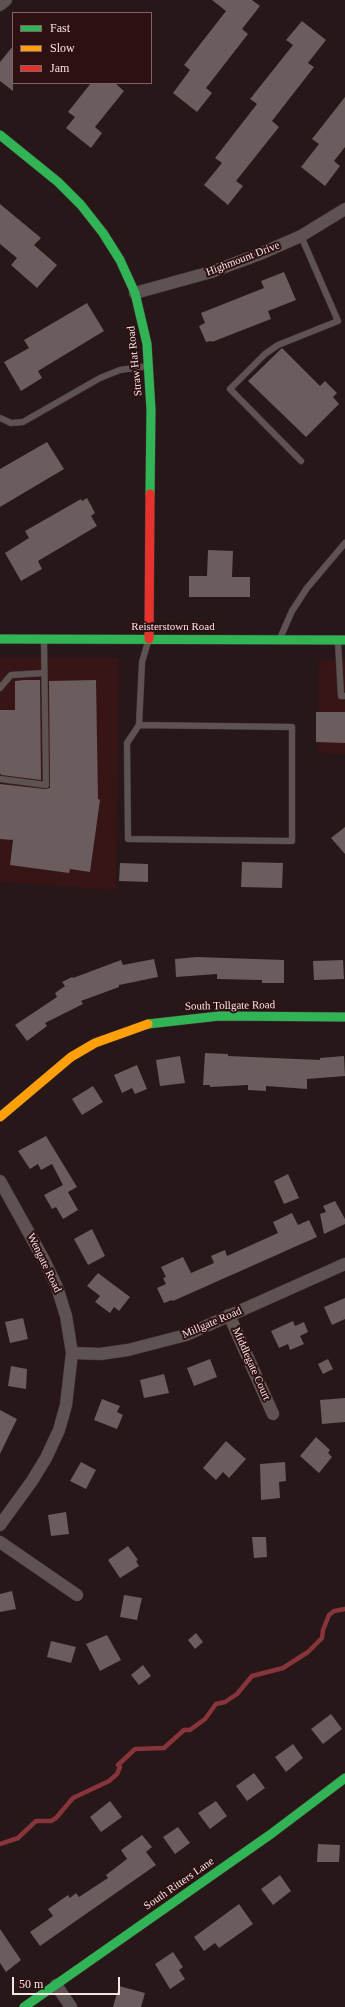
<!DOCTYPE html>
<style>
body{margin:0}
#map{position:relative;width:345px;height:2007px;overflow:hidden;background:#271718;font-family:Georgia,serif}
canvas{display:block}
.legend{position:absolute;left:12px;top:12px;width:140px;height:72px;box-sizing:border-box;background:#2d1112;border:1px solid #7f6566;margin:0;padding:5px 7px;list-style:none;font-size:12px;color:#f9e3e3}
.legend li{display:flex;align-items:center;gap:8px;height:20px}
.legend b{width:20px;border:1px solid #7f6566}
.scale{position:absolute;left:12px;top:1977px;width:108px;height:18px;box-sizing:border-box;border:2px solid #f9e3e3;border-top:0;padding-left:5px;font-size:12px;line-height:14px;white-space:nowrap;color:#f9e3e3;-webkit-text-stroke:3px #2d1112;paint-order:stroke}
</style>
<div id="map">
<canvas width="345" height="2007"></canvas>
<ul class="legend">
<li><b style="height:5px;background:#30b455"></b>Fast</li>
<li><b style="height:5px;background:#ff9f0a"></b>Slow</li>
<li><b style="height:5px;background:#e5322d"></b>Jam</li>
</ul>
<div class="scale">50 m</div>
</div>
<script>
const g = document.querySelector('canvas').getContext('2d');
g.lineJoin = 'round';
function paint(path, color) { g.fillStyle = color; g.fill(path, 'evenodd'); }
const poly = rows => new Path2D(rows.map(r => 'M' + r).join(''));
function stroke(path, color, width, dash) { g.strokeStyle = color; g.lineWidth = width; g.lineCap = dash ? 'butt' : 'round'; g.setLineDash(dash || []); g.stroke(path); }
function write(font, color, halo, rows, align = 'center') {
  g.font = font + ' Georgia,serif'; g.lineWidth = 4; g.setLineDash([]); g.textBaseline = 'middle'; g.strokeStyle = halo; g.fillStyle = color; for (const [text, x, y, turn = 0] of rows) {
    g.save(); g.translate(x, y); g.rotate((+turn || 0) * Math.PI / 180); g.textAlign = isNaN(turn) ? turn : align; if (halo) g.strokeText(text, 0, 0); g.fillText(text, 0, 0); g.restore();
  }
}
paint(poly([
 [0,658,119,658,116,890,2,882,0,880],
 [319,660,345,660,345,754,318,753]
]), '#371517');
stroke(poly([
 [0,1844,18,1838,36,1821,51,1821,56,1818,73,1798,109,1781,117,1774,120,1767,118,1765,135,1749,164,1748,184,1730,190,1730,205,1719,216,1704,225,1702,237,1694,252,1676,283,1668,308,1652,322,1638,323,1630,329,1615,334,1611,345,1609]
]), '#87353b', 4.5);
paint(poly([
 [212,0,252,0,260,6,242,29,248,34,206,88,212,93,197,112,173,93,190,70,184,65,226,11],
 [302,21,326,40,308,63,314,67,272,121,279,127,236,181,243,186,228,205,204,185,222,163,215,158,257,104,250,99,293,45,286,40],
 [13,46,13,91,0,81,0,62],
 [91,83,115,83,124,91,95,127,102,133,91,148,66,128,75,117,68,112],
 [345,97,345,147,334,161,340,166,325,186,301,167,319,144,312,139],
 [0,204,41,238,34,245,57,265,37,288,11,265,17,258,0,244],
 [284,272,296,300,268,311,271,319,212,342,211,341,206,342,199,326,205,323,201,313,264,288,261,281],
 [87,303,104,331,38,371,42,378,21,391,4,362,29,348,24,340],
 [282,348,320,386,325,381,337,393,333,397,339,404,306,437,248,381],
 [47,442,64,469,0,507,0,469],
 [87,498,95,513,91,516,97,526,38,561,42,569,21,581,5,553,29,538,25,531,81,499,82,501],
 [208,550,233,551,232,577,250,577,250,597,189,597,189,576,207,576],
 [24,680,40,680,41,780,1,775,0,773,0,710,15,710,15,681],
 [96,680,98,799,100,800,90,872,70,869,69,873,10,865,13,840,0,839,0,784,45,789,50,788,49,681],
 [316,712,345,712,345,743,316,742],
 [345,827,345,854,331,838],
 [242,862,283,863,282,888,241,887],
 [120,863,148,864,148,882,119,881],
 [197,957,284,960,284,983,262,983,262,980,217,979,217,974,176,977,175,959],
 [154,959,158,977,119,985,119,987,81,1001,83,1004,45,1023,47,1026,27,1041,15,1025,57,997,55,993,65,986,62,982,72,977,73,978,121,960,123,965],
 [343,960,344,979,314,980,313,961],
 [205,1053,228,1054,228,1056,320,1060,320,1058,344,1056,345,1076,307,1079,307,1089,266,1086,266,1091,248,1090,248,1085,210,1087,210,1085,203,1085],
 [180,1056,185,1083,160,1086,156,1060],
 [137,1065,147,1089,135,1094,132,1088,122,1093,114,1075],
 [93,1086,103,1102,82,1115,72,1099],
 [46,1136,77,1187,68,1192,78,1210,63,1219,56,1207,52,1209,44,1195,63,1185,52,1164,41,1170,38,1164,30,1169,18,1151],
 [288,1174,299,1198,284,1204,274,1181],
 [335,1201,345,1219,345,1224,324,1234,320,1214,326,1212,323,1206],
 [292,1213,298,1225,309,1220,317,1237,173,1301,172,1300,164,1303,157,1288,166,1284,163,1278,166,1277,161,1267,183,1257,191,1273,214,1263,211,1256,225,1250,227,1256,278,1233,273,1222],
 [92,1229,105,1256,88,1265,74,1239],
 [98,1273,130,1297,119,1311,114,1307,110,1313,95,1302,100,1296,87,1286],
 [345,1298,345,1319,332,1325,324,1307],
 [23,1318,28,1339,10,1343,5,1322],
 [293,1321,295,1326,304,1322,308,1332,300,1336,304,1344,290,1350,288,1344,279,1348,271,1331],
 [210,1359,217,1377,194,1386,187,1368],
 [328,1359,333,1369,323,1374,318,1364],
 [11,1366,27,1369,26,1389,8,1386],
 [164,1374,169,1393,144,1398,140,1380],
 [345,1398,345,1422,322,1424,320,1400],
 [102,1399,120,1406,117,1412,123,1415,117,1429,94,1420],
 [0,1410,17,1419,0,1454],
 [316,1437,330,1450,328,1453,332,1457,319,1473,300,1456],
 [226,1441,246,1459,229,1478,223,1472,216,1480,203,1468],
 [81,1462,96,1470,86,1489,70,1481],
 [285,1462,286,1481,279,1482,280,1498,261,1500,260,1464],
 [66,1512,69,1534,51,1536,48,1515],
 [252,1537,266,1537,267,1557,254,1558],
 [128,1546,138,1560,136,1561,139,1566,120,1578,108,1560],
 [12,1591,16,1609,0,1612,0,1594],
 [124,1595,142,1598,137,1620,120,1617],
 [196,1633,203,1642,195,1649,188,1640],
 [107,1635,121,1660,100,1671,86,1644],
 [51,1641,76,1647,71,1663,47,1657],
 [143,1665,151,1676,139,1685,131,1675],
 [331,1714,342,1729,323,1744,311,1729],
 [293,1744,303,1758,286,1772,275,1757],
 [254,1773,265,1788,247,1801,236,1786],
 [110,1801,122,1817,101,1832,90,1817],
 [216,1801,227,1816,210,1829,198,1813],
 [178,1827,190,1843,175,1854,163,1837],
 [142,1835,152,1847,146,1852,156,1865,40,1946,30,1932,53,1916,48,1909,68,1895,70,1898,76,1893,79,1897,108,1878,106,1875,127,1859,121,1850],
 [318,1844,340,1845,339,1862,317,1862],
 [280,1875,291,1891,273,1905,261,1889],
 [239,1904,253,1924,219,1948,215,1943,204,1951,194,1937],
 [0,1929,21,1960,6,1972,0,1963],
 [173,1952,183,1967,179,1970,185,1979,170,1989,155,1964],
 [119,1986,145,1993,141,2007,113,2007]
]), '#6b5c5d');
const lane = poly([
 [0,418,11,423,23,422,100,378,120,370,148,366],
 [301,461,230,389,265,354,278,345,338,321,301,236],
 [281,636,292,611,307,588,345,543],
 [338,642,341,696,345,696],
 [0,688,11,675,44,673],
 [139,725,292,727,292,841,128,839,127,743,139,725,142,662,148,642],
 [0,779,46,785,44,640]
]);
const street = poly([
 [0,5,6,0],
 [135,293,211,272,260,254,301,236,345,209],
 [0,1181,44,1260,57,1287,66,1316,72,1353,66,1405,59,1430,46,1458,32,1481,0,1525],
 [229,1315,273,1414],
 [72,1353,100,1354,128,1350,186,1335,345,1264],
 [0,1542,77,1595],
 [56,1985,71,2007]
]);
const fast = poly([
 [0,135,58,182,81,205,103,233,120,260,135,293,147,344,151,410,150,494],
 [0,639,345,640],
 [148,1024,219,1016,345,1017],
 [24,2007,271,1834,345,1778]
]);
const slow = poly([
 [0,1117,71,1057,95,1043,148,1024]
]);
const jam = poly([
 [149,639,150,494]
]);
stroke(lane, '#413435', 7);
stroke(street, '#413435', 13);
stroke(fast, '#413435', 10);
stroke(slow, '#413435', 10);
stroke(jam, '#413435', 10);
stroke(lane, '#5f5253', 6);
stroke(street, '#5f5253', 12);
stroke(fast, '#30b455', 9);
stroke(slow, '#ff9f0a', 9);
stroke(jam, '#e5322d', 9);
write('11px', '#f9e3e3', '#2d1112', [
 ["Highmount Drive",243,259,-21],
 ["Straw Hat Road",135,361,-96],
 ["Reisterstown Road",173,627],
 ["South Tollgate Road",230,1006,-1],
 ["Wengate Road",44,1263,64],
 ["Millgate Road",212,1323,-23],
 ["Middlegate Court",251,1364,66],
 ["South Ritters Lane",179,1884,-35]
]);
</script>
